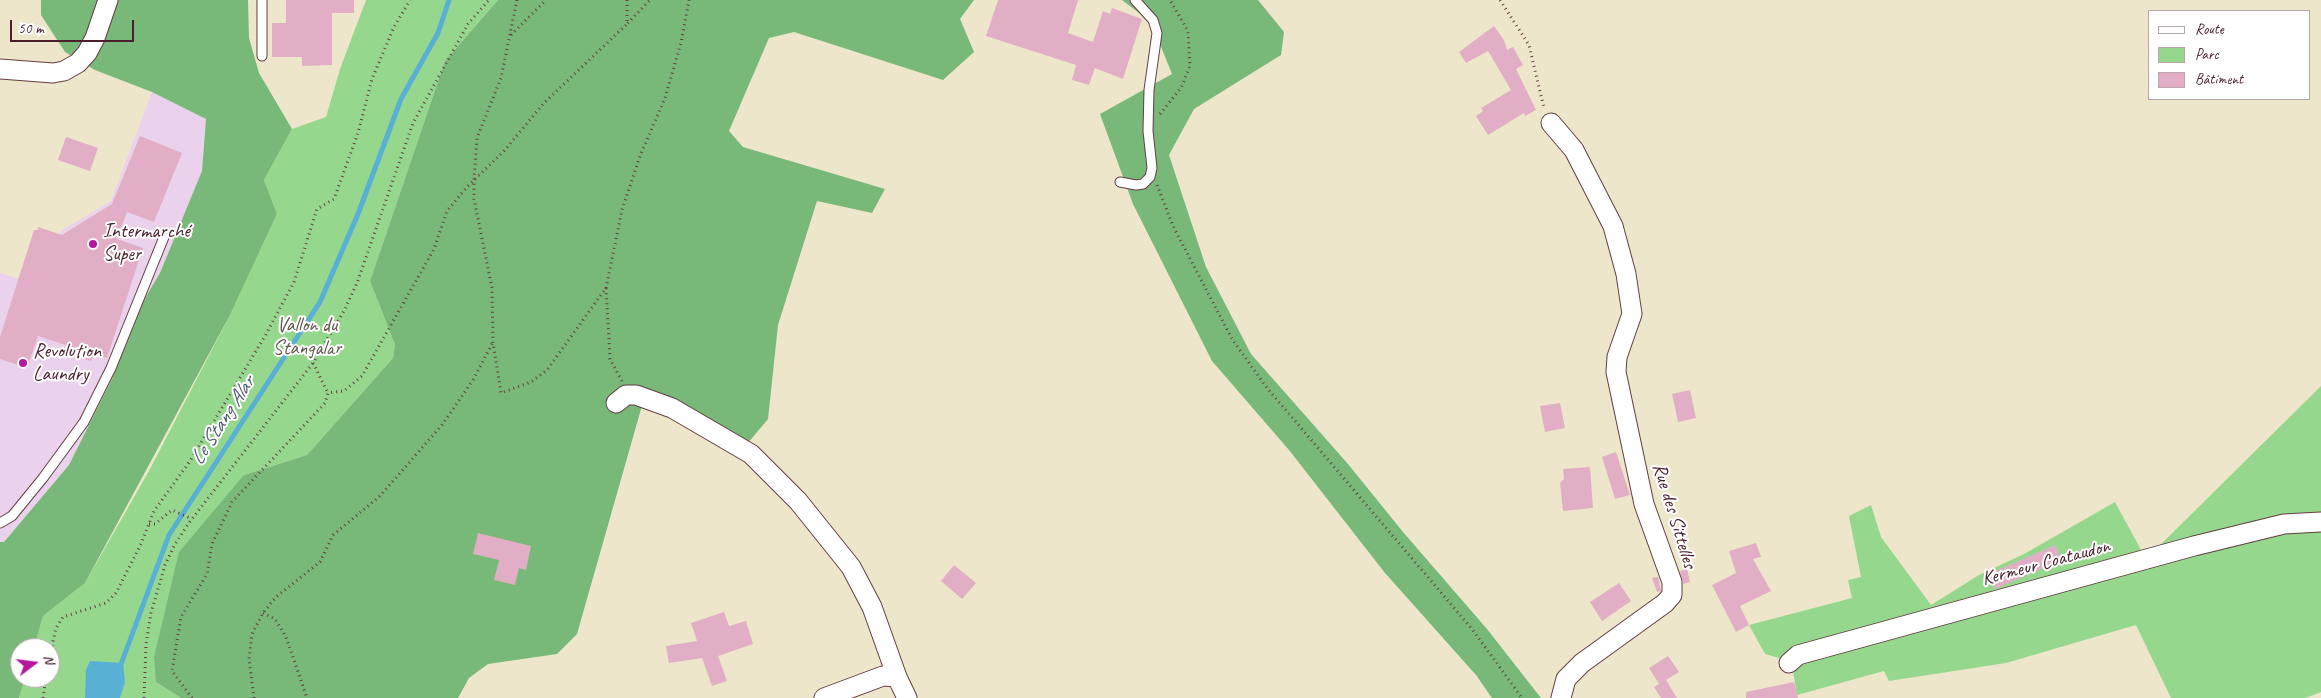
<!DOCTYPE html>
<meta charset="utf-8">
<style>
body{margin:0}
#map{position:relative;width:2321px;height:698px;overflow:hidden;background:#eee6cb;font-family:Caveat,sans-serif}
canvas{display:block}
.legend{position:absolute;left:2148px;top:10px;width:162px;height:90px;box-sizing:border-box;background:#fff;border:1px solid #b7a5aa;margin:0;padding:6px 9px;list-style:none;font-size:15px;color:#4a1f2b}
.legend li{display:flex;align-items:center;gap:10px;height:25px}
.legend b{width:25px;border:1px solid #b7a5aa}
.north{position:absolute;left:10px;top:638px;width:50px;height:50px;box-sizing:border-box;background:#fff;border:1px solid #b7a5aa;border-radius:50%;rotate:75deg;font-size:14px;font-weight:700;line-height:20px;text-align:center;color:#4a1f2b}
.north::after{content:'';display:block;margin:auto;width:18px;height:22px;background:#b5179e;clip-path:polygon(50% 0,100% 100%,50% 72%,0 100%)}
.scale{position:absolute;left:10px;top:20px;width:124px;height:22px;box-sizing:border-box;border:2px solid #4a1f2b;border-top:0;padding-left:6px;font-size:15px;line-height:18px;white-space:nowrap;color:#4a1f2b;-webkit-text-stroke:4px #fff;paint-order:stroke}
</style>
<div id="map">
<canvas width="2321" height="698"></canvas>
<ul class="legend">
<li><b style="height:6px;background:#fff"></b>Route</li>
<li><b style="height:14px;background:#96d78e"></b>Parc</li>
<li><b style="height:14px;background:#e1aec5"></b>Bâtiment</li>
</ul>
<div class="north">N</div>
<div class="scale">50 m</div>
</div>
<script>
const g = document.querySelector('canvas').getContext('2d');
g.lineJoin = 'round';
function paint(path, color) { g.fillStyle = color; g.fill(path, 'evenodd'); }
const poly = rows => new Path2D(rows.map(r => 'M' + r).join(''));
function stroke(path, color, width, dash) { g.strokeStyle = color; g.lineWidth = width; g.lineCap = dash ? 'butt' : 'round'; g.setLineDash(dash || []); g.stroke(path); }
function write(font, color, halo, rows, align = 'center') {
  g.font = font + ' Caveat,sans-serif'; g.lineWidth = 4; g.setLineDash([]); g.textBaseline = 'middle'; g.strokeStyle = halo; g.fillStyle = color; for (const [text, x, y, turn = 0] of rows) {
    g.save(); g.translate(x, y); g.rotate((+turn || 0) * Math.PI / 180); g.textAlign = isNaN(turn) ? turn : align; if (halo) g.strokeText(text, 0, 0); g.fillText(text, 0, 0); g.restore();
  }
}
paint(poly([
 [152,92,206,119,202,172,160,273,139,308,112,379,69,465,4,542,0,542,0,273,41,286,61,231,111,201]
]), '#ead1ec');
paint(poly([
 [366,0,498,0,445,61,370,281,395,345,393,358,307,455,244,475,156,682,181,698,19,698,25,678,50,678,50,648,34,648,43,616,85,583,150,469,230,315,277,214,264,180,292,129,326,117,340,69],
 [2321,386,2321,692,2316,694,2305,698,2171,698,2136,625,2006,663,1889,681,1884,671,1797,695,1792,665,1786,660,1765,654,1749,625,1852,598,1848,580,1861,577,1849,516,1871,505,1881,537,1931,605,1979,575,2024,554,2115,502,2146,559]
]), '#96d78e');
paint(poly([
 [41,0,248,0,249,38,259,73,292,129,264,180,277,214,230,315,85,583,43,616,34,648,20,648,20,678,25,678,19,698,0,698,0,542,4,542,69,465,112,379,139,308,160,273,202,171,206,119,152,92,95,70,65,52,41,15],
 [498,0,974,0,960,19,974,52,943,80,794,32,769,38,729,131,743,147,885,189,872,213,817,201,778,325,768,419,747,444,643,402,577,634,557,654,488,664,469,678,458,698,181,698,156,682,154,657,179,552,244,475,307,455,393,358,395,345,370,281,445,61],
 [1122,0,1258,0,1284,32,1281,55,1194,109,1169,155,1206,267,1251,354,1348,464,1403,532,1487,629,1541,698,1492,698,1476,675,1385,573,1289,450,1212,361,1133,204,1100,114,1172,74,1151,22]
]), '#78b879');
paint(poly([
 [90,661,123,663,125,682,120,698,85,698,86,670]
]), '#58b0d5');
stroke(poly([
 [120,667,169,535,320,302,358,214,401,99,438,33,449,0]
]), '#58b0d5', 5);
paint(poly([
 [286,0,354,0,354,13,332,13,332,65,302,66,302,57,272,57,272,23,286,23],
 [998,0,1078,0,1068,33,1093,42,1103,11,1110,14,1112,8,1142,19,1123,79,1095,68,1089,85,1072,80,1076,65,986,36],
 [1494,26,1504,40,1507,50,1513,47,1523,65,1516,69,1536,110,1525,116,1524,113,1488,135,1476,116,1483,111,1481,108,1511,90,1488,51,1466,63,1459,52],
 [140,136,182,153,154,222,127,212,117,239,143,248,107,358,93,354,91,361,78,357,81,350,38,336,27,368,0,359,0,337,34,230,38,230,38,227,62,235,112,204],
 [66,137,98,148,90,171,58,160],
 [1690,390,1696,418,1678,422,1672,394],
 [1560,403,1565,428,1545,432,1540,406],
 [1616,452,1630,495,1615,499,1602,457],
 [1590,467,1593,508,1563,511,1560,483,1564,479,1563,469],
 [478,533,531,546,526,570,519,568,515,585,494,580,499,560,473,554],
 [1756,543,1761,557,1753,559,1771,591,1740,606,1749,625,1736,632,1712,585,1736,573,1729,551],
 [2055,545,2062,560,1995,589,1989,574],
 [954,565,976,583,962,599,941,581],
 [1687,569,1690,582,1683,584,1680,571],
 [1658,577,1661,591,1657,592,1652,578],
 [1619,583,1631,601,1602,621,1590,602],
 [724,612,729,626,746,621,753,644,718,656,727,681,712,686,702,658,669,663,666,646,697,641,691,623],
 [1668,656,1679,672,1666,680,1677,698,1661,698,1654,687,1659,684,1649,668],
 [1794,682,1798,698,1746,698,1746,692]
]), '#e1aec5');
const service = poly([
 [262,56,262,0],
 [1120,182,1136,185,1143,184,1150,177,1152,168,1148,131,1149,90,1157,33,1153,20,1135,0],
 [0,523,12,516,43,478,84,422,111,368,164,237]
]);
const minor = poly([
 [0,69,53,73,64,71,78,63,87,53,95,38,108,0],
 [1551,123,1574,150,1613,226,1626,274,1632,314,1617,357,1616,372,1644,504,1672,582,1672,595,1665,603,1582,663,1566,679,1561,698],
 [616,403,626,395,636,395,672,408,751,454,798,501,851,567,872,607,897,677],
 [1789,663,1798,655,2194,546,2284,524,2321,522],
 [824,698,883,676,897,677,907,698]
]);
stroke(service, '#633d43', 11);
stroke(minor, '#633d43', 21);
stroke(poly([
 [517,0,501,78,477,138,474,180,474,199,492,288,493,342,501,393,531,382,547,370,606,288,610,359,622,381],
 [627,0,627,24,650,0],
 [1500,0,1529,45,1544,108],
 [511,35,546,0],
 [1160,114,1181,88,1190,66,1188,31,1170,0],
 [1157,185,1173,226,1232,339,1267,388,1472,629,1522,698],
 [606,288,622,210,640,156,665,98,681,43,689,0],
 [313,363,328,393],
 [149,524,155,524,172,510,192,519],
 [263,613,275,619,286,637,307,698],
 [50,656,56,628,63,617,106,603,116,593,141,544,154,511,190,461,265,336,294,282,317,209,334,199,358,133,372,79,394,27,410,0],
 [43,698,46,678],
 [144,698,146,644,151,613,165,565,174,546,188,524,313,363,344,311,357,283,413,123,468,24,489,0],
 [192,698,172,671,181,617,207,574,212,544,232,502,325,403,328,393,344,391,362,376,434,249,447,211,467,187,505,150,543,104,627,24],
 [254,698,249,659,252,634,263,613,276,597,320,562,333,535,379,497,442,425,473,380,493,342]
]), '#633d43', 3, [1, 4]);
stroke(service, '#fff', 9);
stroke(minor, '#fff', 19);
for (const [x, y, r, color] of [
 [93,244,5,"#b5179e"],
 [23,363,5,"#b5179e"]
]) { const dot = new Path2D(); dot.arc(x, y, r, 0, 2 * Math.PI); g.fillStyle = color; g.fill(dot); stroke(dot, '#fff', 2); }
write('20px', '#4a1f2b', '#fff', [
 ["Intermarché",103,232],
 ["Super",103,255],
 ["Revolution",33,352],
 ["Laundry",33,375]
], 'left');
write('20px', '#615649', '#fff', [
 ["Vallon du",307,326],
 ["Stangalar",307,349]
]);
write('20px', '#4a1f2b', '#fff', [
 ["Rue des Sittelles",1674,516,73],
 ["Kermeur Coataudon",2046,563,-15]
]);
write('italic 21px', '#50596f', '#fff', [
 ["Le Stang Alar",223,421,-57]
]);
</script>
